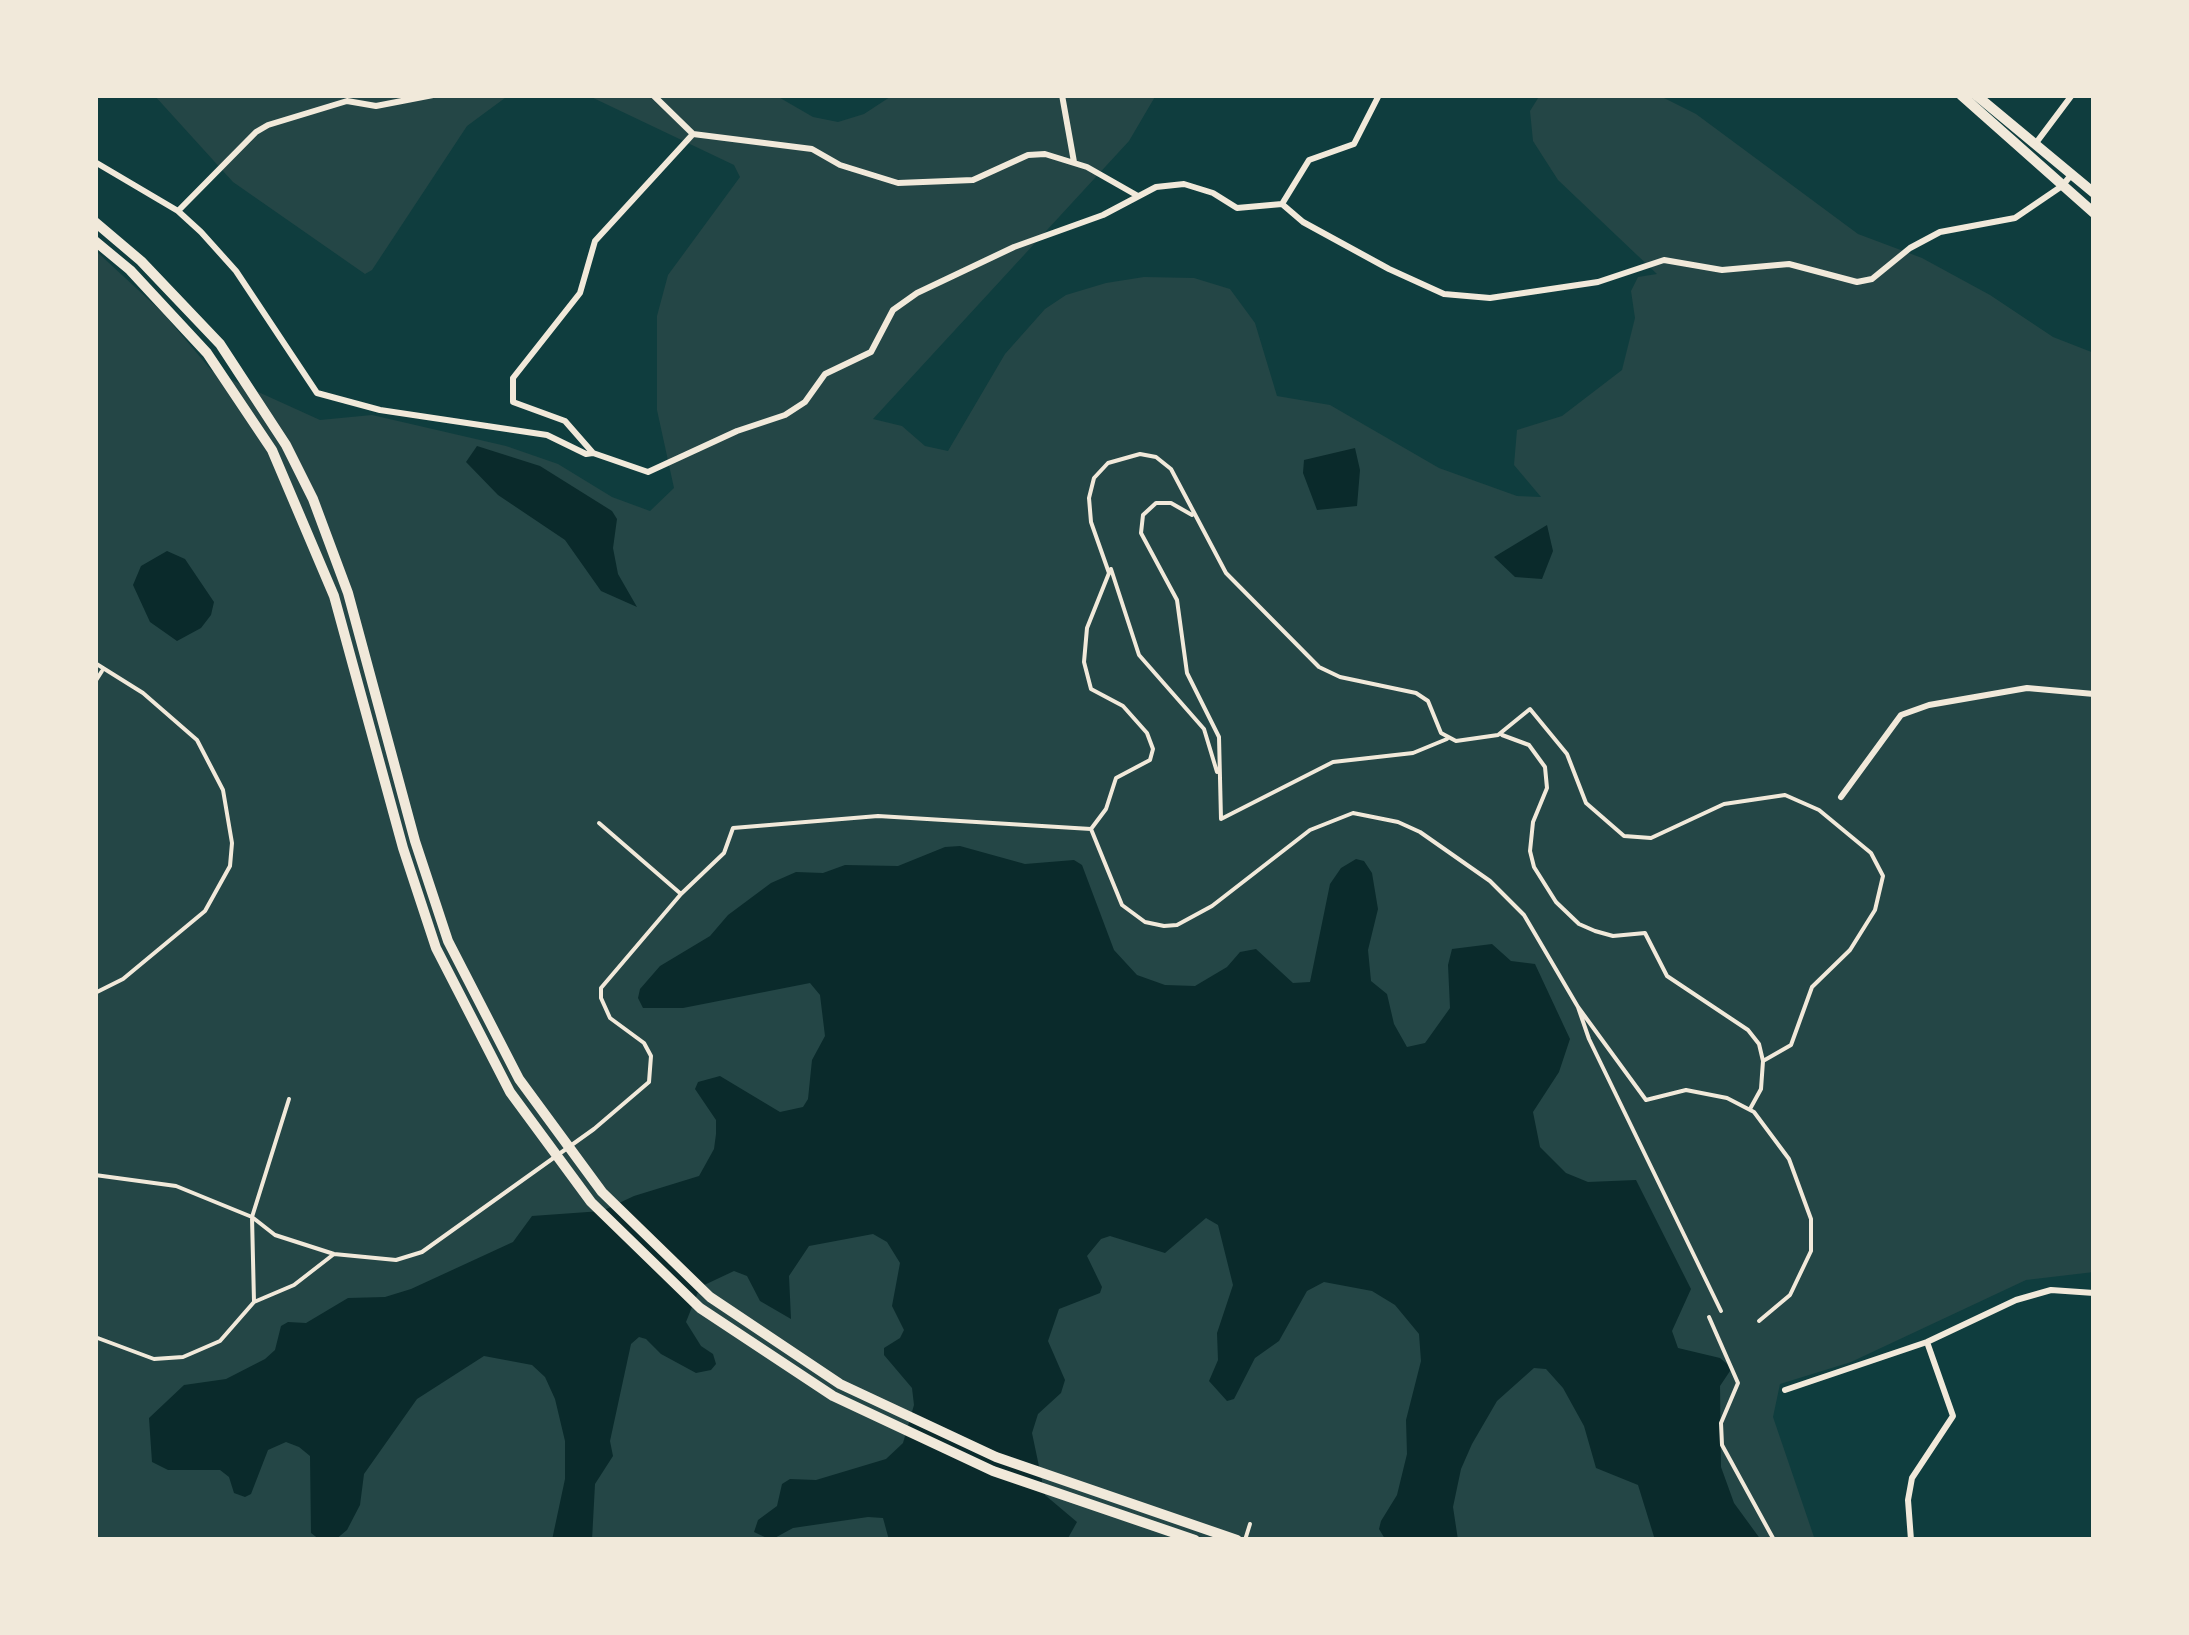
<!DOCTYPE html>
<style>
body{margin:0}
#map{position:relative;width:2189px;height:1635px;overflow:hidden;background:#0f3d3e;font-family:Poppins,sans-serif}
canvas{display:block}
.frame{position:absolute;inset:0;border:98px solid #f1e9da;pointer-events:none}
</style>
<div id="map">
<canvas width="2189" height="1635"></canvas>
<div class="frame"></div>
</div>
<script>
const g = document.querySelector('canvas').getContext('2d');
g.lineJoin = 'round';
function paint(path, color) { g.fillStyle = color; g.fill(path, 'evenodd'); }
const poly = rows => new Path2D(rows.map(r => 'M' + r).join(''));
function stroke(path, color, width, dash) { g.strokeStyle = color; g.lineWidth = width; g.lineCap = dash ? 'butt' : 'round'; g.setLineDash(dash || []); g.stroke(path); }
paint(poly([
 [154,95,509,95,467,126,372,270,365,274,233,182],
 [587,95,775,95,813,117,838,122,864,114,893,95,1156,95,1129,141,873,419,902,426,925,446,948,451,1005,354,1045,309,1066,295,1106,283,1144,277,1194,278,1230,289,1255,323,1277,396,1330,405,1439,468,1517,496,1541,497,1514,465,1517,430,1562,416,1622,370,1635,318,1631,291,1638,277,1657,274,1558,180,1533,141,1530,111,1540,95,1658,95,1696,114,1858,234,1922,258,1990,295,2053,337,2094,353,2094,1272,2026,1280,1851,1362,1780,1384,1773,1417,1815,1540,95,1540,95,250,163,313,212,371,320,420,372,415,506,446,558,464,612,497,650,511,674,488,657,410,657,316,668,275,740,177,734,165]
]), '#244646');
paint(poly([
 [477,446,540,466,612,511,617,519,613,548,618,574,637,607,601,591,565,540,498,495,466,462],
 [1355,448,1360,470,1357,506,1317,510,1303,473,1304,460],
 [1547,525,1553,551,1542,579,1515,577,1494,557],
 [167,551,185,559,214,602,211,615,201,628,177,641,150,622,133,585,141,566],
 [960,846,1025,864,1074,860,1082,865,1114,950,1137,975,1165,985,1195,986,1227,967,1240,952,1256,949,1293,983,1310,982,1330,884,1341,868,1356,859,1364,861,1372,873,1378,909,1368,950,1371,981,1387,994,1394,1024,1407,1047,1425,1043,1450,1008,1448,965,1452,949,1492,944,1511,961,1535,964,1570,1039,1559,1072,1533,1112,1540,1147,1566,1173,1588,1182,1636,1180,1691,1289,1672,1331,1678,1348,1720,1358,1732,1368,1720,1386,1721,1467,1734,1503,1761,1540,1655,1540,1638,1485,1596,1468,1584,1426,1563,1388,1546,1369,1534,1368,1497,1401,1472,1444,1461,1469,1453,1507,1458,1540,1385,1539,1379,1529,1381,1521,1397,1495,1407,1454,1406,1420,1421,1361,1419,1334,1395,1305,1372,1291,1324,1282,1307,1291,1279,1341,1255,1358,1234,1399,1227,1401,1209,1381,1218,1360,1217,1333,1233,1285,1218,1225,1206,1218,1165,1253,1110,1236,1101,1239,1087,1256,1102,1287,1100,1293,1059,1309,1048,1341,1065,1380,1061,1393,1038,1414,1032,1433,1045,1495,1077,1522,1067,1540,889,1540,883,1518,868,1517,793,1528,771,1540,754,1532,758,1520,777,1506,782,1484,790,1479,816,1480,886,1459,903,1443,914,1405,912,1388,884,1355,884,1348,900,1338,904,1330,892,1306,900,1263,887,1242,873,1234,809,1246,789,1276,791,1319,760,1301,747,1276,734,1271,700,1287,686,1322,701,1346,713,1354,716,1364,711,1370,696,1373,661,1354,646,1339,639,1337,631,1344,610,1441,613,1456,595,1484,592,1540,552,1540,565,1479,565,1441,555,1399,545,1377,532,1365,484,1356,417,1399,364,1474,360,1505,347,1530,335,1540,320,1540,311,1533,310,1456,299,1447,286,1442,268,1450,251,1494,245,1497,234,1493,229,1477,220,1470,168,1470,152,1462,149,1418,184,1385,226,1379,265,1359,275,1350,281,1326,288,1322,306,1323,348,1298,385,1297,411,1289,513,1242,532,1216,602,1211,634,1196,699,1176,714,1149,716,1134,716,1120,695,1089,698,1082,720,1076,780,1112,803,1107,808,1099,812,1060,825,1036,820,995,810,983,683,1008,643,1008,638,998,640,989,660,966,710,936,728,915,771,883,796,872,823,873,845,865,898,866,945,847]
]), '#0a2a2b');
stroke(poly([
 [1192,515,1171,503,1156,503,1143,515,1141,533,1177,600,1187,673,1219,737,1221,819,1333,762,1413,753,1447,739],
 [1111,569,1139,655,1204,729,1217,772],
 [95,663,143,693,197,740,223,790,232,843,230,866,205,911,123,979,95,993],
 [95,682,102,671],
 [1502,735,1529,745,1545,767,1547,788,1533,822,1530,851,1534,867,1556,902,1579,924,1595,931,1613,936,1645,933,1667,976,1748,1030,1759,1044,1763,1061],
 [599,823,681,894],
 [1091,829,1106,809,1116,778,1150,760,1153,749,1147,733,1123,706,1091,689,1084,662,1087,628,1109,573,1091,522,1089,498,1094,478,1108,463,1140,454,1156,457,1171,469,1226,573,1319,667,1340,677,1416,693,1428,701,1441,733,1456,741,1498,735,1530,709,1567,754,1586,803,1624,836,1651,838,1724,804,1785,795,1819,810,1871,853,1883,876,1875,910,1850,950,1812,987,1791,1045,1763,1061,1761,1089,1750,1109],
 [1091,829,1122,905,1145,922,1164,926,1177,925,1212,906,1310,830,1353,813,1398,822,1420,832,1490,881,1524,915,1578,1007,1589,1039,1721,1311],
 [1578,1007,1646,1100,1686,1090,1727,1098,1754,1112,1789,1159,1811,1219,1811,1251,1790,1295,1759,1321],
 [289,1099,252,1217,254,1302,294,1285,334,1254],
 [95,1175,176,1186,252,1217,275,1235,334,1254,396,1260,422,1252,594,1129,649,1082,651,1056,644,1043,610,1018,601,998,601,988,681,894,724,853,733,828,878,816,1091,829],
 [1709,1317,1738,1383,1721,1423,1722,1445,1774,1540],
 [95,1337,154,1359,183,1357,220,1341,254,1302],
 [1245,1540,1250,1524]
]), '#f1e9da', 4);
stroke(poly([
 [653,95,693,134,812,149,840,165,898,183,973,180,1028,155,1045,154,1087,167,1138,196],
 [695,95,714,95],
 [1062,95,1074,162],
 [2036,143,2072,95],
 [95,162,178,211,201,232,236,271,317,393,380,410,547,435,586,454,593,453,565,421,513,402,513,378,580,293,595,241,693,134],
 [1282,204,1303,222,1389,269,1444,294,1490,298,1598,282,1664,260,1722,270,1789,264,1857,282,1872,279,1910,248,1940,232,2015,218,2062,186,2072,174],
 [178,211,256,132,268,125,347,101,376,106,433,95],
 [593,453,648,472,737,431,785,415,805,402,825,374,871,352,893,310,917,293,1014,247,1103,215,1156,187,1184,184,1213,193,1237,208,1282,204,1309,160,1354,144,1379,95],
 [1841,797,1901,715,1929,705,2027,688,2094,694],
 [1785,1390,1927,1342,2016,1300,2051,1290,2094,1293],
 [1911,1540,1908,1500,1912,1478,1953,1416,1927,1342]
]), '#f1e9da', 6);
stroke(poly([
 [1961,95,2094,213],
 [1976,95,2094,193]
]), '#f1e9da', 10);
stroke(poly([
 [95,222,141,261,220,344,286,445,313,499,348,593,415,841,448,941,519,1079,602,1192,710,1297,840,1384,996,1457,1237,1540],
 [95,241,130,270,207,353,272,450,334,596,403,848,436,948,510,1092,591,1202,700,1308,833,1396,993,1471,1195,1540]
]), '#f1e9da', 10);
</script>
